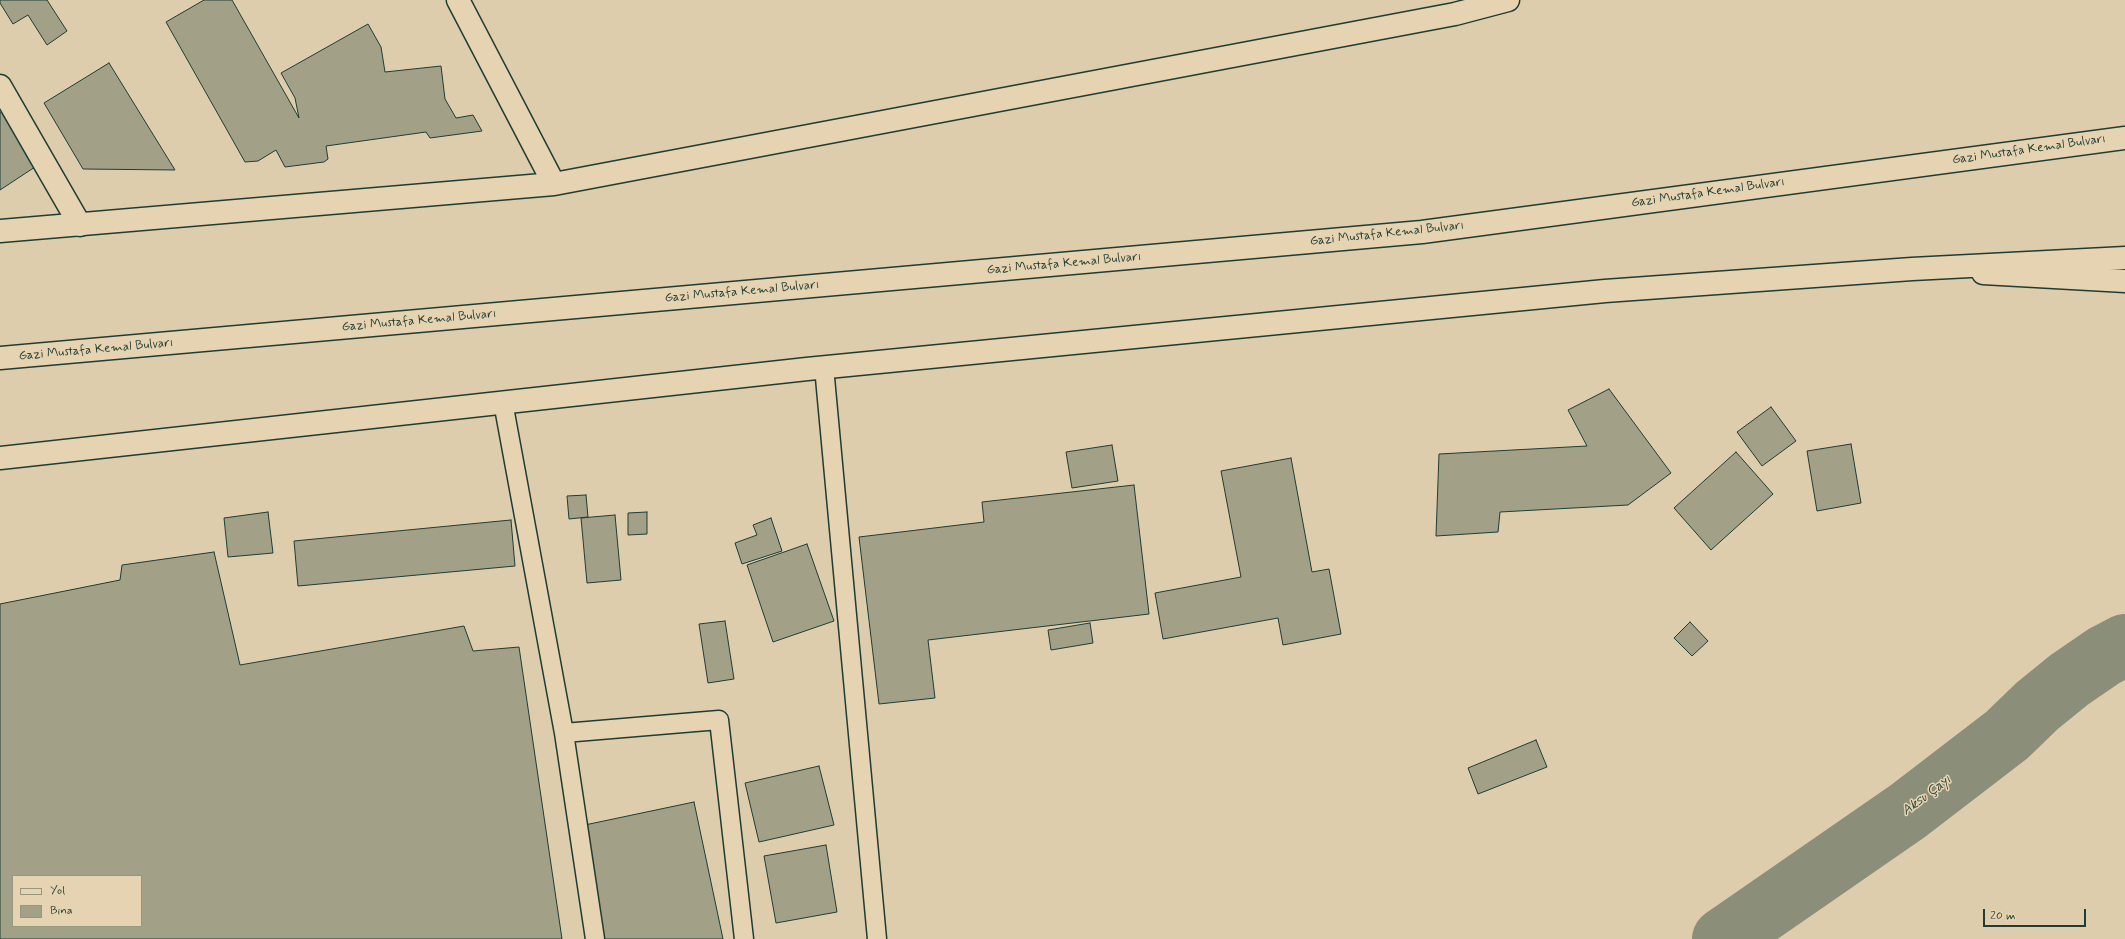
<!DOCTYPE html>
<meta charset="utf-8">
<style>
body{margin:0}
#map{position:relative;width:2125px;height:939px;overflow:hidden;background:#decdac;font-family:Mynerve,sans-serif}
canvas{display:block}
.legend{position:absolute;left:12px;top:875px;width:130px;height:52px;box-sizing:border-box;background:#e6d3b1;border:1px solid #96977f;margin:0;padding:5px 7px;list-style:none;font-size:12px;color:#1f3d34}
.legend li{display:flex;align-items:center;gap:8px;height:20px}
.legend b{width:20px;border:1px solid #96977f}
.scale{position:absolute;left:1983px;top:909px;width:103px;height:18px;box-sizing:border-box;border:2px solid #1f3d34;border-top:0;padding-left:5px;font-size:12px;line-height:14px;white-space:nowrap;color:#1f3d34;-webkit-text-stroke:3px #e6d3b1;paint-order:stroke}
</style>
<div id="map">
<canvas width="2125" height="939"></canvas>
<ul class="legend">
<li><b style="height:5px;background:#e6d3b1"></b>Yol</li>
<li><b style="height:11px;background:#a2a087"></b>Bina</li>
</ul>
<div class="scale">20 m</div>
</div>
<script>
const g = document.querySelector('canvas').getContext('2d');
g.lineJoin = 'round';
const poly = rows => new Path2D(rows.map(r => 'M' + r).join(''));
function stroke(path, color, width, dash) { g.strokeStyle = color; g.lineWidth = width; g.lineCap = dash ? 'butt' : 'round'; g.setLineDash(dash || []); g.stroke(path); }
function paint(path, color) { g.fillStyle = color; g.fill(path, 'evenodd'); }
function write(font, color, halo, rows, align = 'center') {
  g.font = font + ' Mynerve,sans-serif'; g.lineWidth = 3; g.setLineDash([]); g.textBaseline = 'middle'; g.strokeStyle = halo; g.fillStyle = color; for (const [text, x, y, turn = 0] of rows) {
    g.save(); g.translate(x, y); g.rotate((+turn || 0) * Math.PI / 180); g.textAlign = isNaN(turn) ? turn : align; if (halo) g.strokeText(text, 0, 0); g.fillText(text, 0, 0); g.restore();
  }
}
stroke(poly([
 [1723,939,1908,811,2007,735,2037,706,2069,680,2104,656,2125,645]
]), '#8b8e78', 62);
const building = poly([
 [0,0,47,0,67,31,47,45,28,15,13,24,0,3,0,0],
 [204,0,232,0,299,118,295,98,281,73,368,24,381,47,385,72,441,66,445,99,456,118,473,115,482,131,430,138,426,132,326,146,328,159,324,162,285,167,276,150,258,161,245,162,166,22,204,0],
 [109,63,175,170,83,169,44,103,109,63],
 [4,111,38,165,0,190,0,113,4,111],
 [1609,389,1671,473,1628,505,1500,512,1498,532,1436,536,1439,454,1587,446,1568,410,1609,389],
 [1771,407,1796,441,1762,466,1737,432,1771,407],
 [1851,444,1861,503,1817,511,1807,451,1851,444],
 [1112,445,1118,481,1072,488,1066,452,1112,445],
 [1736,452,1773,494,1711,550,1674,508,1736,452],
 [1291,458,1312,572,1329,569,1341,634,1283,645,1278,618,1163,639,1155,593,1241,577,1221,471,1291,458],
 [1134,485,1149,614,928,640,935,698,879,704,859,537,984,522,982,502,1134,485],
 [586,495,588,517,569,519,567,496,586,495],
 [268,512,273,553,228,557,224,518,268,512],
 [647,512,647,534,628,535,628,513,647,512],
 [615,515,621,580,587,583,581,518,615,515],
 [771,518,782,551,742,564,735,543,757,535,753,525,771,518],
 [511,520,515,566,298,586,294,541,511,520],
 [807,544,834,621,773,642,747,565,807,544],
 [214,552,240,665,464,626,473,651,519,647,562,939,0,939,0,604,120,580,122,565,214,552],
 [13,876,141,876,141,926,13,926,13,876],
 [725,621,734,679,708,683,699,624,725,621],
 [1690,622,1708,641,1692,656,1674,638,1690,622],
 [1090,623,1093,643,1051,650,1048,630,1090,623],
 [1536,740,1547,767,1478,794,1468,768,1536,740],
 [819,766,834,825,759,842,745,783,819,766],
 [694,802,723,939,604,939,580,826,694,802],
 [826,845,837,912,776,923,764,856,826,845]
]);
paint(building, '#a2a087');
stroke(building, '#1f3d34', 1);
const lane = poly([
 [824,367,877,939],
 [503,402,564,733,595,939],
 [564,733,719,720,744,939]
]);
const street = poly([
 [0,86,80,225]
]);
const secondary = poly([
 [458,0,554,184],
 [0,231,554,184,1455,14,1508,0],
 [1983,273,2125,281]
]);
const highway = poly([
 [0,358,1422,232,2125,138],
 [0,458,807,369,1605,291,1912,269,2125,258]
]);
stroke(lane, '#1f3d34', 21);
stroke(street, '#1f3d34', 25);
stroke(secondary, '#1f3d34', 25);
stroke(highway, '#1f3d34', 25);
stroke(lane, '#e6d3b1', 18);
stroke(street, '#e6d3b1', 22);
stroke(secondary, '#e6d3b1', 22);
stroke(highway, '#e6d3b1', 22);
write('13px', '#1f3d34', '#e6d3b1', [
 ["Gazi Mustafa Kemal Bulvarı",2029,150,-8],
 ["Gazi Mustafa Kemal Bulvarı",1708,193,-8],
 ["Gazi Mustafa Kemal Bulvarı",1387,234,-6],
 ["Gazi Mustafa Kemal Bulvarı",1064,264,-5],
 ["Gazi Mustafa Kemal Bulvarı",742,292,-5],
 ["Gazi Mustafa Kemal Bulvarı",419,321,-5],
 ["Gazi Mustafa Kemal Bulvarı",96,350,-5]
]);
write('italic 14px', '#2f493e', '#e6d3b1', [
 ["Aksu Çayı",1927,796,-37]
]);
</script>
